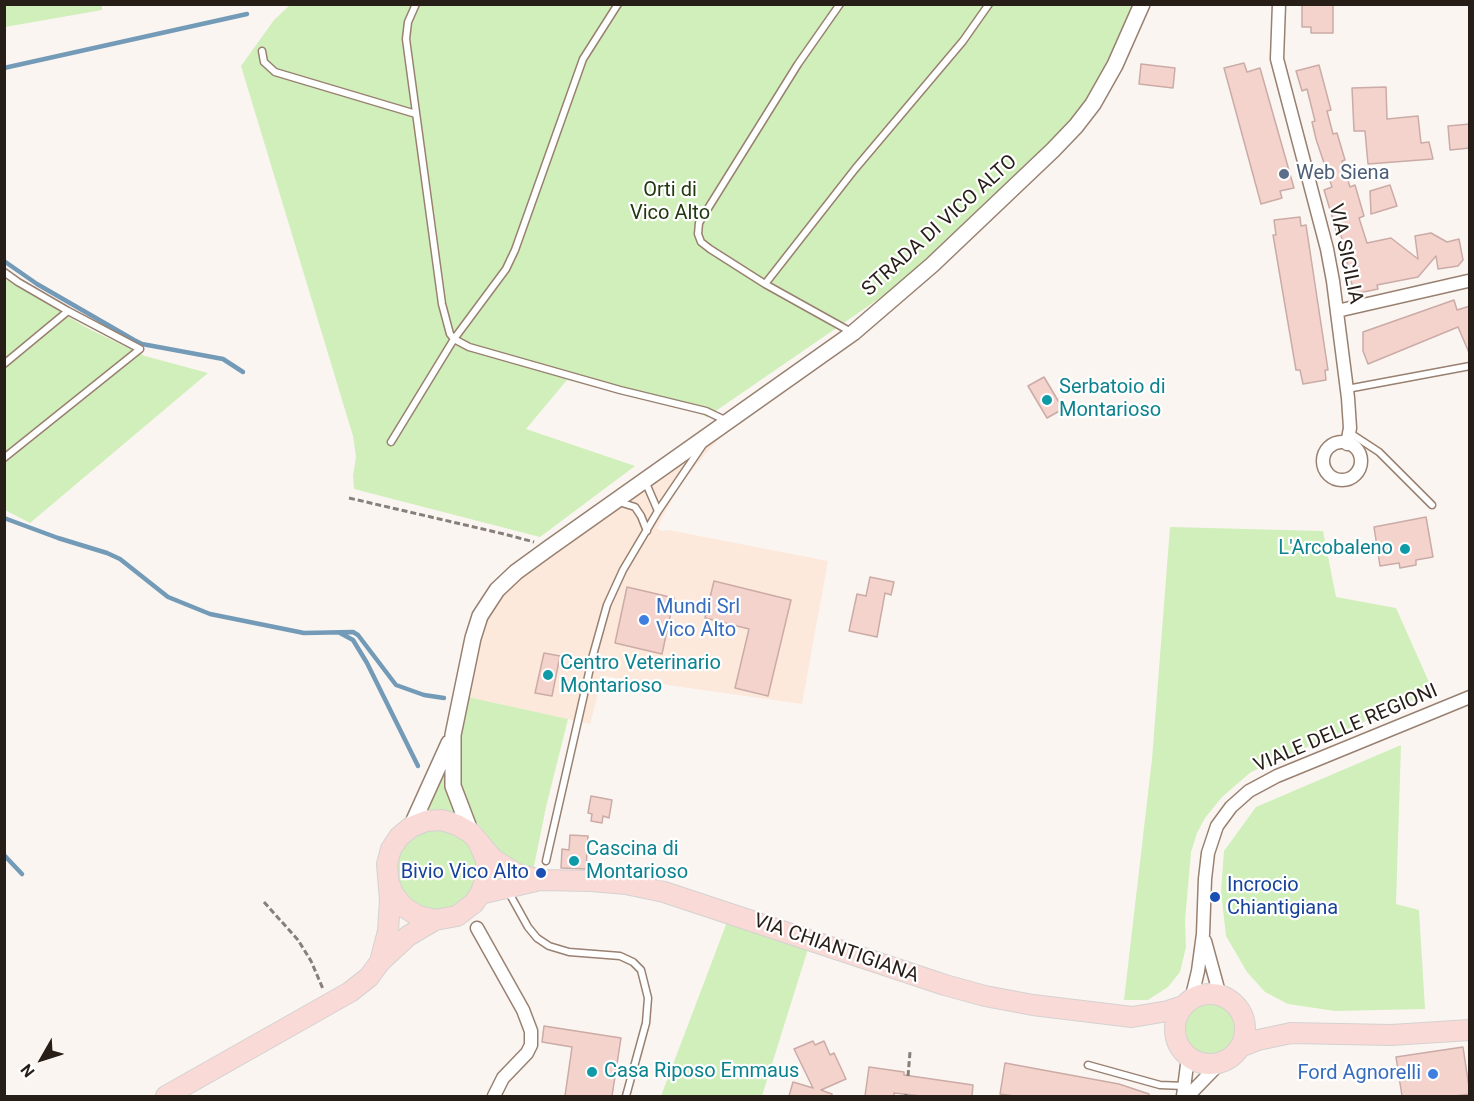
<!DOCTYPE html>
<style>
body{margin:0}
#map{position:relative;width:1474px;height:1101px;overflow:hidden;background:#fbf5f2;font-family:Roboto,sans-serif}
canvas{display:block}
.frame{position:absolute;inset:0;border:6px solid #281e18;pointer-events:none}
.north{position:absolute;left:12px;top:1029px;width:60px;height:60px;-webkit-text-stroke:4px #fff;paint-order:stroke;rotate:231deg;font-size:16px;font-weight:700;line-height:24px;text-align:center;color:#281e18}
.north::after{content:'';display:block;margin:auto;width:21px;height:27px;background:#281e18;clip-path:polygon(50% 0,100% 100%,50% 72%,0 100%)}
</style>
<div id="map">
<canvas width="1474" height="1101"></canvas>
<div class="frame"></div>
<div class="north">N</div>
</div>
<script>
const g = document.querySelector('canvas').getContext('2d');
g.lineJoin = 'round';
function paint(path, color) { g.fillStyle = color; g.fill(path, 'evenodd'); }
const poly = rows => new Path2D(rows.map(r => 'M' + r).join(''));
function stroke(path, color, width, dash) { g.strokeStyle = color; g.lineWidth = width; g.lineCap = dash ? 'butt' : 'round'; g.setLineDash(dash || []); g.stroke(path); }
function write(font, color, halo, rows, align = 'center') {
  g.font = font + ' Roboto,sans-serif'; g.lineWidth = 4.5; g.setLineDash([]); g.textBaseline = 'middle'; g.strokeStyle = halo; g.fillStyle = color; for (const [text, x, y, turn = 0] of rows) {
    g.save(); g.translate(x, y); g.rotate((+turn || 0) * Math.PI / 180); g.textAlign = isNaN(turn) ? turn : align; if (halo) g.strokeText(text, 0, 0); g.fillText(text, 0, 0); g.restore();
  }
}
paint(poly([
 [721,436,680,484,657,528,662,531,669,530,828,561,802,704,603,676,590,724,468,697,486,620,500,598,510,587,598,521]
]), '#fde9db');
paint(poly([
 [5,4,102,5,102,10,5,27],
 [290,5,1133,5,1119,38,1091,92,1077,112,1063,129,896,287,707,417,701,414,567,380,526,429,635,466,540,537,354,489,353,476,356,457,353,436,241,66,274,20],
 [5,279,89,329,145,356,208,373,30,523,5,510],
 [1170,527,1323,531,1336,597,1396,608,1433,691,1251,772,1222,797,1205,818,1197,833,1191,852,1185,921,1186,947,1180,972,1168,987,1148,1000,1124,1000,1152,759],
 [468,697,568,719,546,807,533,871,515,865,499,852,466,808,460,793,457,757],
 [1401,745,1396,904,1419,910,1425,1009,1335,1011,1288,1004,1265,992,1247,972,1226,936,1221,892,1224,851,1256,807],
 [445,766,456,814,444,811,422,813,432,799],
 '396 870a41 41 0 1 1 82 0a41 41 0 1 1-82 0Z',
 [727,922,808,949,762,1096,661,1096],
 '1184 1029a27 27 0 1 1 54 0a27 27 0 1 1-54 0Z'
]), '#d0efba');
stroke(poly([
 [4,68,247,14],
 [4,261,37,284,134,340,142,344,223,359,243,372],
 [4,518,58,538,107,553,120,559,168,597,210,614,304,633,353,632,358,635,396,685,424,695,444,698],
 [340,633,353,640,367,663,418,766],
 [4,855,22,874]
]), '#739bb7', 4.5);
const building = poly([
 [1302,4,1333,4,1333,33,1311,33,1311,27,1302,27,1302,4],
 [1244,63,1247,72,1260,68,1294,188,1280,191,1282,198,1261,204,1224,68,1244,63],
 [1141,64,1175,68,1173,88,1139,84,1141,64],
 [1319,65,1331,110,1327,111,1333,134,1337,133,1345,160,1342,161,1350,187,1355,185,1364,216,1359,218,1367,243,1391,238,1418,259,1415,236,1431,233,1447,242,1459,239,1463,260,1458,266,1438,269,1436,256,1418,277,1377,285,1378,289,1354,294,1341,235,1338,236,1324,190,1332,187,1316,139,1312,122,1315,121,1307,89,1302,91,1296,71,1319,65],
 [1386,87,1387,119,1418,116,1421,143,1429,142,1433,159,1368,164,1365,131,1354,131,1352,88,1386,87],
 [1470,124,1470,148,1450,150,1448,126,1470,124],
 [1390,185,1397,206,1371,214,1370,191,1390,185],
 [1300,217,1301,226,1306,225,1328,370,1325,370,1326,380,1303,384,1300,370,1296,370,1273,235,1276,235,1274,220,1300,217],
 [1454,300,1457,310,1470,306,1470,355,1458,327,1368,364,1363,351,1363,332,1454,300],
 [1044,377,1063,409,1047,418,1028,386,1044,377],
 [1426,517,1433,557,1416,560,1416,565,1400,568,1399,563,1380,566,1374,527,1426,517],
 [870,577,894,582,891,595,885,593,877,637,849,631,857,594,866,596,870,577],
 [714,581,791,600,768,696,735,688,749,629,705,618,714,581],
 [627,587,674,598,662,654,615,643,627,587],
 [544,653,560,656,552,696,535,693,544,653],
 [591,796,612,800,609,818,603,816,602,823,591,821,592,814,588,813,591,796],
 [570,835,588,836,586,869,561,868,562,849,569,850,570,835],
 [544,1026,621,1038,612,1096,565,1096,572,1047,542,1042,544,1026],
 [813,1041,815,1045,824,1041,830,1055,834,1053,846,1079,821,1090,832,1094,832,1096,789,1096,793,1082,813,1088,794,1049,813,1041],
 [1463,1047,1470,1094,1454,1096,1402,1096,1396,1057,1463,1047],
 [1005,1063,1119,1084,1149,1094,1149,1096,1014,1096,1000,1094,1005,1063],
 [869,1067,904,1072,904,1075,973,1085,972,1096,921,1096,894,1093,894,1096,865,1096,869,1067]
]);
paint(building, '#f4d3cd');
stroke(building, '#cbaba6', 1.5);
const service = poly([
 [416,4,408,22,406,39,442,304,450,334,454,339,469,347,620,390,706,411,727,421],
 [840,4,798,64,702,218,699,223,698,234,701,242,710,249,765,284,853,333],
 [262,51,264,62,275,72,416,114],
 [4,272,18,282,68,311,140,349,4,458],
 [765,284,855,169,963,41,989,4],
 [4,364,68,311],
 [1347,389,1470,366],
 [1350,433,1379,452,1432,505],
 [391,442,454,339,506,269,515,250,583,59,618,4],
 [645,481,658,511],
 [619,502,635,507,641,516,647,531],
 [546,861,593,655,607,605,623,570,658,511,702,446],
 [508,891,528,927,537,938,549,946,569,952,620,956,633,962,641,970,648,998,646,1023,626,1096],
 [1088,1065,1160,1085,1184,1086]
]);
const minor = poly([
 [1279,4,1277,59,1327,249,1333,281,1348,398,1350,428,1347,444],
 [1337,311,1468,281],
 '1323 461a19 19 0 1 1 38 0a19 19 0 1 1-38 0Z',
 [477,928,523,1010,531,1031,531,1045,527,1053,503,1078,494,1096],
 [1205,941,1220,996],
 [1191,1000,1198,971,1203,934,1205,879,1208,853,1217,826,1231,807,1249,791,1277,776,1470,697],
 [1183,1096,1188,1057],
 [1188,1096,1220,1063]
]);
const tertiary = poly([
 [411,827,449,743],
 [471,833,453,786,453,735,473,638,480,616,497,590,516,572,549,548,853,333,932,265,1053,150,1076,126,1093,104,1115,65,1142,4]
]);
const primary = poly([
 [390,885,393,894,404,907,418,916,435,920,457,916,474,903,480,894,486,878,486,860,480,846],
 [480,894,536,881],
 [380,962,388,931,390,900,387,864,391,849,399,837,411,827,426,821,442,820,457,825,471,833,493,859,517,874,540,880,591,881,626,884,664,892,945,985,985,996,1033,1005,1132,1017,1168,1011,1183,1006],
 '1175 1029a35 35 0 1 1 70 0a35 35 0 1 1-70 0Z',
 [1240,1047,1258,1040,1291,1033,1391,1035,1470,1030],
 [166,1096,350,992,369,977,380,962,408,936,435,920]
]);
stroke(service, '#998171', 9);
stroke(minor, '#998171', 15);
stroke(tertiary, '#998171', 18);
stroke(primary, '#d4d2d1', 22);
stroke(poly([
 [349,498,504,534,534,542],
 [264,902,298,940,311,961,323,989],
 [908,1076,910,1052],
 [906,1096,906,1094]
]), '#877f7a', 3, [6, 3]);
stroke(service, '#fff', 6);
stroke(minor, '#fff', 12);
stroke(tertiary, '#fff', 15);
stroke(primary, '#f9dad6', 20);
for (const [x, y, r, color] of [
 [1284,174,6,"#5c6f8a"],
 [1047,400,6,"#0f9aa8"],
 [1405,549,6,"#0f9aa8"],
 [644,620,6,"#3f7fe0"],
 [548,675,6,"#0f9aa8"],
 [574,861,6,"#0f9aa8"],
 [541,873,6,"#1a4fb4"],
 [1215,897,6,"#1a4fb4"],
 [592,1072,6,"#0f9aa8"],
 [1433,1074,6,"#3f7fe0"]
]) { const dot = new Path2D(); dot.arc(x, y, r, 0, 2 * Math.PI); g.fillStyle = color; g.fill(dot); stroke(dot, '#fff', 2); }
write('20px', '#4e5e75', '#fff', [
 ["Web Siena",1296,174]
], 'left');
write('20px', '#22380f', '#fff', [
 ["Orti di",670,191],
 ["Vico Alto",670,214]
]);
write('20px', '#281e18', '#fff', [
 ["STRADA DI VICO ALTO",940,226,-42],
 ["VIA SICILIA",1345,254,78],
 ["VIALE DELLE REGIONI",1346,729,-23],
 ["VIA CHIANTIGIANA",836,949,19]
]);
write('20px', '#0d838f', '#fff', [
 ["Serbatoio di",1059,388],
 ["Montarioso",1059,411],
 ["L'Arcobaleno",1393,549,"right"],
 ["Centro Veterinario",560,664],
 ["Montarioso",560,687],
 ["Cascina di",586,850],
 ["Montarioso",586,873],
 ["Casa Riposo Emmaus",604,1072]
], 'left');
write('20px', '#366cbe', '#fff', [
 ["Mundi Srl",656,608],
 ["Vico Alto",656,631],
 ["Ford Agnorelli",1421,1074,"right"]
], 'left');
write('20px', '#164399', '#fff', [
 ["Bivio Vico Alto",529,873],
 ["Incrocio",1227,886,"left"],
 ["Chiantigiana",1227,909,"left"]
], 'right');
</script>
